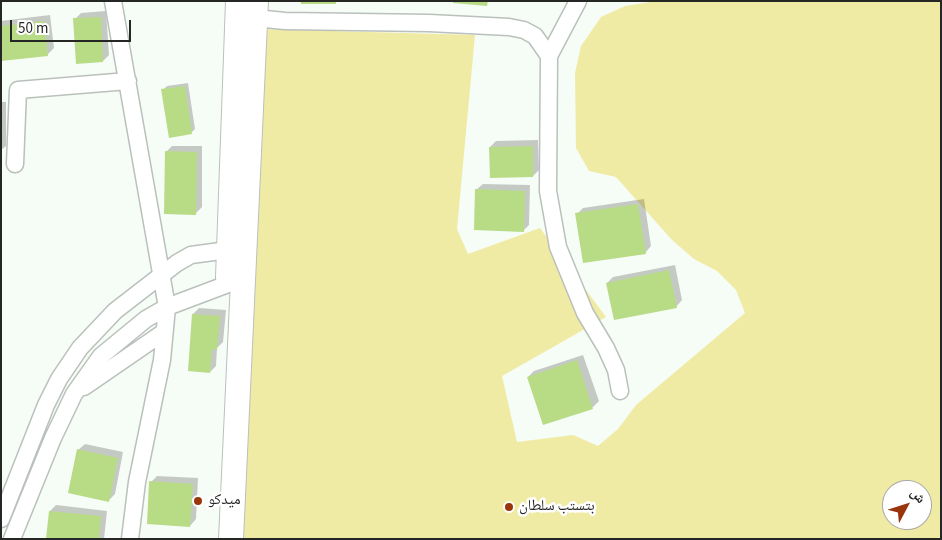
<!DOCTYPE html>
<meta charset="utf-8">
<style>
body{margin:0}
#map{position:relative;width:942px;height:540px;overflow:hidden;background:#f6fcf6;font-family:"Source Sans 3","Noto Naskh Arabic",sans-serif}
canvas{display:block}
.frame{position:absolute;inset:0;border:2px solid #252725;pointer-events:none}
.north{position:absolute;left:882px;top:480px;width:50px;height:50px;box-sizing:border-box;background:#fff;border:1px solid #a8a9a8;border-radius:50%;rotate:50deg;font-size:14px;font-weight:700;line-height:20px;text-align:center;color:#252725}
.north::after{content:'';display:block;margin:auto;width:18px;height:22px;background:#9a340b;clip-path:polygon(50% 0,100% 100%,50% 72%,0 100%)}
.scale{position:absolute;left:10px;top:20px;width:121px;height:22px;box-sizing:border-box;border:2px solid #252725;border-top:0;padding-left:6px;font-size:15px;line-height:18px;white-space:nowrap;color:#252725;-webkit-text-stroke:4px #fff;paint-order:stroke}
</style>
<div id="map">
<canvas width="942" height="540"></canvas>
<div class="frame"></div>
<div class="north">ش</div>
<div class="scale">50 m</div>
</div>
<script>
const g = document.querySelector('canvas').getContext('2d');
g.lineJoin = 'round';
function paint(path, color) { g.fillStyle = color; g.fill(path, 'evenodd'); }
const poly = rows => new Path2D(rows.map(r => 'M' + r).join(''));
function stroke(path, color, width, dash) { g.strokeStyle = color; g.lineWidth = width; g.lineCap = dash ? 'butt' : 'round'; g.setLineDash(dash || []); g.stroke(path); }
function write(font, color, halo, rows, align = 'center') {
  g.font = font + ' "Source Sans 3","Noto Naskh Arabic",sans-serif'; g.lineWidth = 5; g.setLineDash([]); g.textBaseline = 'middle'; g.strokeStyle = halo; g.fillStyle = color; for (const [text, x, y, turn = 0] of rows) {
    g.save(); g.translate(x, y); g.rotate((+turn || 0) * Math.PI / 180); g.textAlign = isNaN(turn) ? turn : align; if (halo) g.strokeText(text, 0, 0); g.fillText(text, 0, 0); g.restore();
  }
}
paint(poly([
 [657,1,941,1,941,539,240,539,261,29,475,35,457,229,468,254,540,228,606,317,502,376,517,442,573,435,598,446,618,429,636,405,745,313,736,290,717,271,694,259,672,240,616,177,589,171,576,148,575,73,581,46,601,17,625,6],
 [892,490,922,490,922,520,892,520]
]), '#f0eba4');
paint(poly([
 [106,11,109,55,103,61,75,19,81,13],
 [50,15,54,48,48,54,1,60,1,21],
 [188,83,195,129,191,133,163,90,167,86],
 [1,102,6,102,6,146,1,150],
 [538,140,539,170,533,176,490,147,496,141],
 [172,146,202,146,202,207,196,213,166,152],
 [483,184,530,185,529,225,523,231,476,190],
 [644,199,651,246,645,253,577,214,583,208],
 [675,265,682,300,676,307,607,283,613,277],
 [199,308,226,310,223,342,217,348,216,366,210,372,193,314],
 [583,355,599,401,593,407,543,424,528,377,534,371],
 [85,444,123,452,115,494,109,500,78,450],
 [157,476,198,478,196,519,190,526,151,482],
 [56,505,107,511,104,539,47,539,50,511]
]), '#0003');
paint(poly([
 [301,1,336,1,336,4,301,4],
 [453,1,488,1,487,6,453,3],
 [101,17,103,62,76,64,73,18],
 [44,21,48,56,1,61,1,26],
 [185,86,192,134,169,138,161,89],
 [533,146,533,177,490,178,489,147],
 [165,151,197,152,196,215,164,214],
 [475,189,525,191,524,232,474,230],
 [638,204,646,254,583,263,575,213],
 [669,270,677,308,614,320,606,283],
 [192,314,220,316,217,350,212,349,210,373,188,371],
 [577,360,593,409,543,425,527,377],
 [77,449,118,458,109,502,68,493],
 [149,481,193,484,190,527,147,524],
 [49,511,101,516,99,539,46,539]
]), '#b8db86');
const minor = poly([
 [113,1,167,307,162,360,137,482,130,539],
 [255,18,285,21,429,23,509,27,524,30,535,36,549,56,548,191,558,247,585,313,606,348,616,370,620,391],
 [549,56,578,1],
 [15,164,18,90,128,81],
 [84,387,164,332],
 [1,519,46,405,59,379,80,348,115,311,177,263,191,255,228,250],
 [12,539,53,438,74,394,101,356,146,319,167,307,228,284]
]);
const highway = poly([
 [228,277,238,1],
 [231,539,256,1]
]);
stroke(minor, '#bac0bb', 19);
stroke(highway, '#bac0bb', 26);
stroke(minor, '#fff', 16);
stroke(highway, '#fff', 24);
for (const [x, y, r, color] of [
 [198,501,5,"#9a340b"],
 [509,507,5,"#9a340b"]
]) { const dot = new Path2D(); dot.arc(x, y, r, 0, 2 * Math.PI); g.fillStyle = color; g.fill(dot); stroke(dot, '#fff', 2); }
write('15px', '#252725', '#fff', [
 ["ميدكو",208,501],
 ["بتستب سلطان",519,507]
], 'left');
</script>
